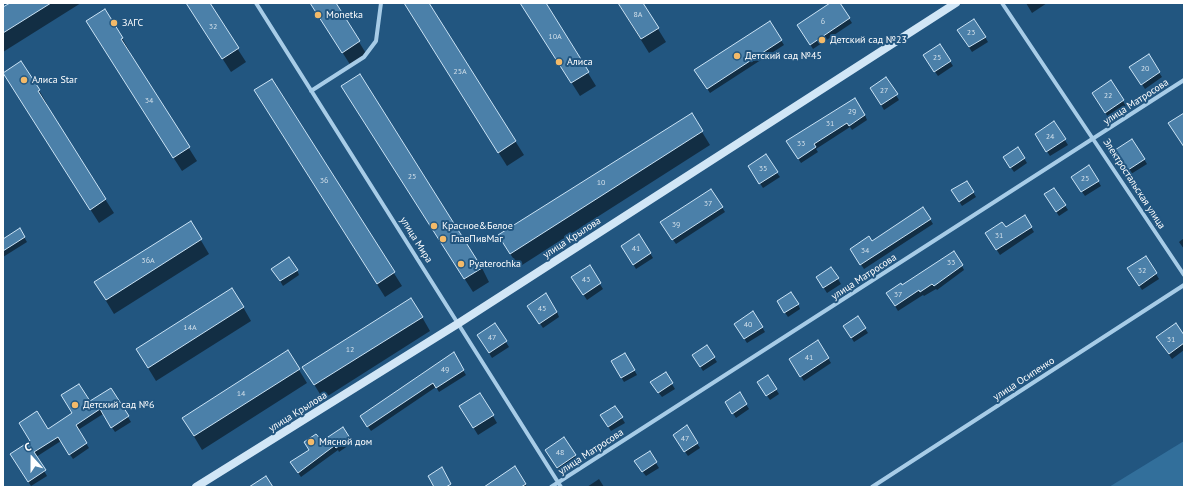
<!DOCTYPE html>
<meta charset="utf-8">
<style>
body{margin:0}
#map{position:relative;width:1187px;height:490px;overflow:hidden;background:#225680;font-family:"PT Sans",sans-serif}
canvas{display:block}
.frame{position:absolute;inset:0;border:4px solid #fff;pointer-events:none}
.north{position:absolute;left:12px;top:438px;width:40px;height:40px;-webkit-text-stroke:3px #225680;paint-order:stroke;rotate:339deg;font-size:11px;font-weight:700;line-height:16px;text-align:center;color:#fff}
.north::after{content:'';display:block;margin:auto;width:14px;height:18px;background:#fff;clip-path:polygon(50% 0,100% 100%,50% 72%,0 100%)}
</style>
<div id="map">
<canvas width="1187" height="490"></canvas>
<div class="frame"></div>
<div class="north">С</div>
</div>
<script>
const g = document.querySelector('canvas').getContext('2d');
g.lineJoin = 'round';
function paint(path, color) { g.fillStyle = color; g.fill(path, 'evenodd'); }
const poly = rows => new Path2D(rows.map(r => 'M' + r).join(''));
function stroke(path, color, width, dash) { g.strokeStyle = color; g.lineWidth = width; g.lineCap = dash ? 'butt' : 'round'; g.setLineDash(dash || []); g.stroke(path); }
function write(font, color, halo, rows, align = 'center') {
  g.font = font + ' "PT Sans",sans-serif'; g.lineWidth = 4; g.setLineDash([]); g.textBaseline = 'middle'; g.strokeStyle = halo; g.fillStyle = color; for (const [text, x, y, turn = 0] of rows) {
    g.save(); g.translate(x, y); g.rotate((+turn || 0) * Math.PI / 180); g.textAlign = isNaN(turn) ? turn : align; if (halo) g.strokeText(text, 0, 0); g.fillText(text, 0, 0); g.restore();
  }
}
paint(poly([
 [1184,441,1184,487,1109,487]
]), '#326f9b');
paint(poly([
 [12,3,81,3,3,52,3,9],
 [187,3,208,3,246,62,231,72],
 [311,3,335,3,367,55,351,66],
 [404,3,428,3,524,155,507,166],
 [521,3,545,3,596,86,580,96],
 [618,3,642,3,666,42,649,53],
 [832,3,839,3,852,23,813,49,801,30],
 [1026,3,1047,3,1032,13],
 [770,23,784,45,710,93,698,75],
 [95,35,122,38,130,52,129,53,197,161,182,171],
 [961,35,985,37,988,42,972,52],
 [940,45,953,66,938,76,927,60],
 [1148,56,1162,77,1145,89,1134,72],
 [886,79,899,100,884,110,874,93],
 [272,80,402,286,385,297,263,104],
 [1111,82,1126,106,1108,117,1096,98],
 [12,87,39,90,47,104,45,105,114,213,99,223],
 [351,100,482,268,489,282,473,292],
 [691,114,710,145,519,267,507,249],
 [865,115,867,120,852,130,850,127,816,149,818,152,801,163,790,146],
 [1054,123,1068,145,1050,156,1039,139],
 [1018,148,1027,163,1014,172,1007,162],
 [1119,155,1144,159,1147,164,1131,174],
 [752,171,777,173,780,177,763,188],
 [1098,181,1101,186,1085,196,1075,182],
 [1054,189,1068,210,1059,216,1048,199],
 [711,190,725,212,676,244,664,227],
 [973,192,976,197,962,206,955,195],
 [1024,216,1034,232,1000,255,989,238],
 [930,219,933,224,864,269,854,254],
 [190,222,209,254,114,314,103,296],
 [20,230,27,242,3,257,3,240],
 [1184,238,1184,249,1179,242],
 [625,251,650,253,653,258,636,269],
 [1146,257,1159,279,1142,290,1131,273],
 [962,266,964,270,937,290,936,289,924,296,923,295,898,311,890,298,902,286],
 [589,267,603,289,587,300,575,282],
 [831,268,841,284,827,293,820,282],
 [297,270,299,275,283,286,276,274],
 [778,302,798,304,800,309,788,317],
 [243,307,251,321,156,381,145,363],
 [531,310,557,312,559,317,543,328],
 [422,317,430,331,323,399,312,381],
 [858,318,868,333,854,342,847,331],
 [495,325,509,347,492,358,481,340],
 [762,327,765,332,747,343,738,329],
 [1184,336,1184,350,1172,359,1160,342],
 [707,347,717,362,703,371,696,360],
 [288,352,307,383,202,450,183,418],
 [453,354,466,375,439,392,436,387,371,431,364,421],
 [625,354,637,375,624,382,612,362],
 [828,358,831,363,804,381,793,364],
 [665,373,675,389,662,397,654,387],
 [768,377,779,394,770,400,761,387],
 [111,390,131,422,115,432,103,414,78,430,89,448,73,459,61,441,36,457,47,476,31,486,11,454],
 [739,393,749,409,736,418,729,407],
 [480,394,497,423,478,435,460,406],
 [615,407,625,423,611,431,604,420],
 [686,427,700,448,688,456,677,440],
 [349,438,352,443,339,452,338,450,301,477,294,467,310,450,321,443],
 [564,439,578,461,560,472,549,455],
 [649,452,659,468,646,476,638,466],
 [515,468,527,487,485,487],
 [599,479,604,487,587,487]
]), '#0007');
const building = poly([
 [10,3,51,3,3,33,3,7,10,3],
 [186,3,210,3,239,48,222,59,186,3],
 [310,3,336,3,360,41,342,53,310,3],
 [404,3,429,3,516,141,498,153,404,3],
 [520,3,546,3,589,72,571,83,520,3],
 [618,3,643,3,659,28,641,39,618,3],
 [830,3,840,3,850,18,810,45,797,25,830,3],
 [105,9,123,38,121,39,190,147,173,158,86,21,105,9],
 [974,19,986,37,969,47,957,30,974,19],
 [770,21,782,40,707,89,694,70,770,21],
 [940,44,951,61,934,72,923,55,940,44],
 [1149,54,1160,72,1141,85,1129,67,1149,54],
 [21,61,40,90,38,91,106,199,90,210,3,73,21,61],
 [360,74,482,268,464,279,341,86,360,74],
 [886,77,898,94,881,105,870,88,886,77],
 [272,79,395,272,377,284,254,90,272,79],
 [1111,80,1124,100,1105,113,1092,93,1111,80],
 [855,98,865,115,849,126,847,123,814,144,816,147,798,159,786,141,855,98],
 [692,113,703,131,510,254,498,235,692,113],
 [1184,113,1184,147,1168,123,1184,113],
 [1054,121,1066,139,1046,152,1035,134,1054,121],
 [1132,139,1145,159,1128,170,1115,150,1132,139],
 [1018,147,1025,158,1010,168,1003,157,1018,147],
 [766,154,778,172,759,184,748,166,766,154],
 [1089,165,1099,181,1081,192,1071,177,1089,165],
 [967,181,974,192,959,202,951,190,967,181],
 [1054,188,1066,205,1056,212,1044,194,1054,188],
 [711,189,723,207,672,240,660,222,711,189],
 [923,207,931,219,860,265,850,249,869,236,872,241,923,207],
 [1025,215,1032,227,996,250,985,233,1002,222,1006,227,1025,215],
 [191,221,202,239,106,300,94,282,191,221],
 [20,228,25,237,3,251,3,239,20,228],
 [639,234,651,253,633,265,621,246,639,234],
 [954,251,963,265,934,286,932,284,920,292,919,290,895,306,886,293,901,283,902,285,954,251],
 [1146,256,1157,273,1139,286,1127,268,1146,256],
 [289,257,298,270,280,281,271,269,289,257],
 [590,265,601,283,583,295,571,277,590,265],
 [831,267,839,278,823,288,816,277,831,267],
 [232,288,244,307,148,368,136,349,232,288],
 [791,292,799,304,784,313,777,301,791,292],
 [546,293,557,312,539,324,527,306,546,293],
 [411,298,423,317,314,385,302,367,411,298],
 [753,311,763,327,744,339,734,324,753,311],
 [858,316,866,328,851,338,843,326,858,316],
 [495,323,507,341,489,353,477,335,495,323],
 [1176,323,1184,335,1184,343,1169,354,1156,337,1176,323],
 [818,340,829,358,800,377,789,359,818,340],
 [707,345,715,357,700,367,692,355,707,345],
 [288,350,300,369,194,436,182,418,288,350],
 [454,352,464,370,436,388,433,383,367,427,360,416,454,352],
 [625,353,635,370,621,378,611,361,625,353],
 [666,372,673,383,658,393,650,382,666,372],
 [768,375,777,389,766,396,757,382,768,375],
 [79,384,90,401,111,388,129,416,111,428,100,409,76,425,87,443,69,455,58,437,34,452,46,470,28,482,10,454,30,441,19,423,37,411,48,429,72,413,61,395,79,384],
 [740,392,747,404,732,414,725,402,740,392],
 [480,393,494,415,473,428,459,406,480,393],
 [615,406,623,417,608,427,600,415,615,406],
 [687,425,698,443,684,452,673,435,687,425],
 [343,427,350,438,336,448,334,446,298,473,290,462,309,450,304,442,316,434,322,441,343,427],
 [564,437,576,455,557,468,545,450,564,437],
 [650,451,657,462,642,472,634,461,650,451],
 [515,466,526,484,521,487,484,487,515,466],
 [442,467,451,484,446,487,434,487,428,476,442,467],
 [266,476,273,487,249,487,266,476]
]);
paint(building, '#4b80a9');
stroke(building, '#cbe3f5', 1);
stroke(poly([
 [256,3,561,487],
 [1002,3,1184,275],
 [311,91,364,57,376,41,381,3],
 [551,487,1184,80],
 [872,487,1184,285]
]), '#a7cce7', 4);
stroke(poly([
 [196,487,459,323,956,3]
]), '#d1e6f6', 8);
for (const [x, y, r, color] of [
 [318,15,4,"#f3ba69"],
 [114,23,4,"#f3ba69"],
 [822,40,4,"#f3ba69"],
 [737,56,4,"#f3ba69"],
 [559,62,4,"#f3ba69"],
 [24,80,4,"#f3ba69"],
 [434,226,4,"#f3ba69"],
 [443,239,4,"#f3ba69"],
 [461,264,4,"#f3ba69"],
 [75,405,4,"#f3ba69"],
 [311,442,4,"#f3ba69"]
]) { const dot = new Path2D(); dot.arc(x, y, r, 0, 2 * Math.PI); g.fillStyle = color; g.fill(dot); stroke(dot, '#225680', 1.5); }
write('8px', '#d2dfea', null, [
 ["8А",638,15],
 ["6",823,22],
 ["32",213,27],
 ["23",971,33],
 ["10А",555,37],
 ["25",937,58],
 ["20",1145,69],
 ["25А",460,72],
 ["27",884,91],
 ["22",1108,96],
 ["34",149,101],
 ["29",852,112],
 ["31",830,124],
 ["24",1050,137],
 ["33",801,144],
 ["35",763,169],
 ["25",412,177],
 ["25",1085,179],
 ["36",324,181],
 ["10",601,183],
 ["37",708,204],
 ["39",676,225],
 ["31",999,236],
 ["41",636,249],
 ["34",865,251],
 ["36А",148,261],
 ["33",951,263],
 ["32",1142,271],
 ["43",586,280],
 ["37",898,295],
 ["45",542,309],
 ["40",748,325],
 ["14А",190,328],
 ["47",492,338],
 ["31",1171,340],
 ["12",350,350],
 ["41",809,358],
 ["49",445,370],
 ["14",241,394],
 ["47",685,439],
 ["48",560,453]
]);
write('10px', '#fff', '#225680', [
 ["Monetka",326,15],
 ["ЗАГС",122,23],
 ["Детский сад №23",830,40],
 ["Детский сад №45",745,56],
 ["Алиса",567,62],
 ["Алиса Star",32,80],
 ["Красное&Белое",442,226],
 ["ГлавПивМаг",451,239],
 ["Pyaterochka",469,264],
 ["Детский сад №6",83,405],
 ["Мясной дом",319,442]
], 'left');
write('10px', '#fff', '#225680', [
 ["улица Матросова",1136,102,-33],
 ["Электростальская улица",1134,184,57],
 ["улица Крылова",572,238,-33],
 ["улица Мира",416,240,58],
 ["улица Матросова",864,277,-33],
 ["улица Осипенко",1024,379,-33],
 ["улица Крылова",298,412,-32],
 ["улица Матросова",591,452,-33]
]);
</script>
